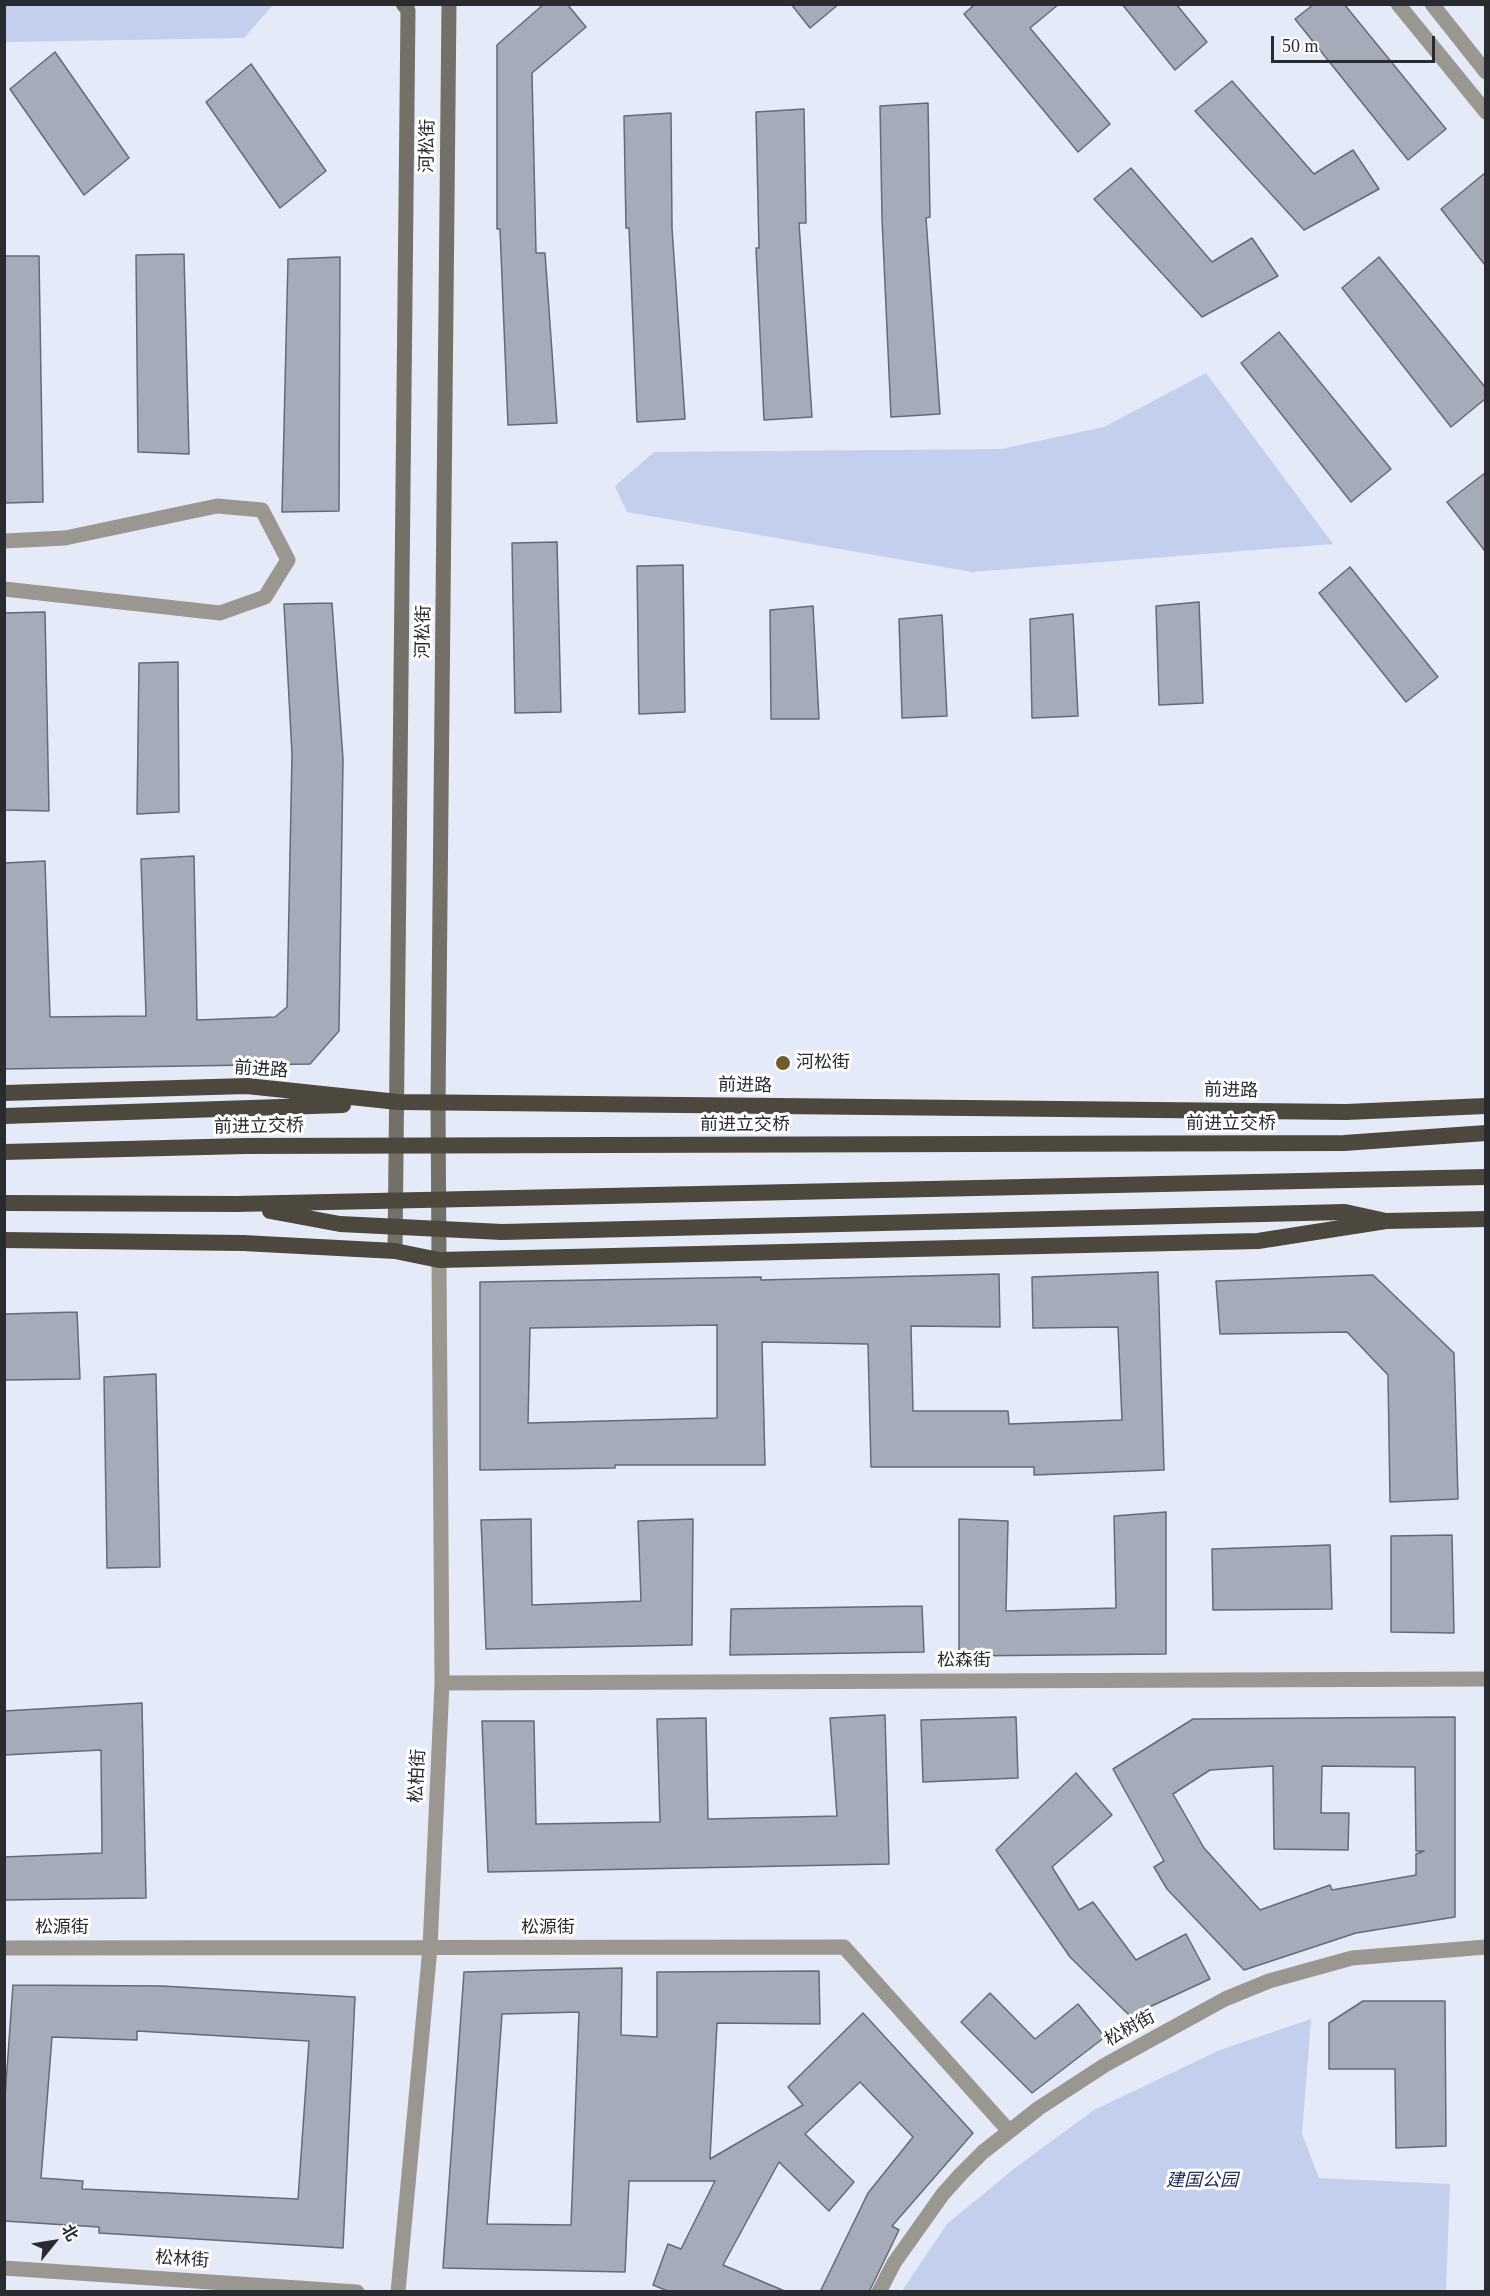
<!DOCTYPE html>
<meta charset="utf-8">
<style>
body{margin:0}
#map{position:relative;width:1490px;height:2296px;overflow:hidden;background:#e4eaf8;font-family:"Times New Roman","Noto Sans SC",serif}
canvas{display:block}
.frame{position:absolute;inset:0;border:6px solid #282b30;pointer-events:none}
.north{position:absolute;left:24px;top:2212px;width:60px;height:60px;-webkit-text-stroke:4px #fff;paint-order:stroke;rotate:60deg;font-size:16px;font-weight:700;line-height:24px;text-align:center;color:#282b30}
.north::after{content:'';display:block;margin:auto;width:21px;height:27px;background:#282b30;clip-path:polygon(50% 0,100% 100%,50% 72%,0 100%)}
.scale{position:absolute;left:1271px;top:36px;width:164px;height:27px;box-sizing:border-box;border:3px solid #282b30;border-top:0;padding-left:8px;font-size:18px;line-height:21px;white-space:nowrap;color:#282b30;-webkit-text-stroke:4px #fff;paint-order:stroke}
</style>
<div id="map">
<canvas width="1490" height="2296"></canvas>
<div class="frame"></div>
<div class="north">北</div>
<div class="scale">50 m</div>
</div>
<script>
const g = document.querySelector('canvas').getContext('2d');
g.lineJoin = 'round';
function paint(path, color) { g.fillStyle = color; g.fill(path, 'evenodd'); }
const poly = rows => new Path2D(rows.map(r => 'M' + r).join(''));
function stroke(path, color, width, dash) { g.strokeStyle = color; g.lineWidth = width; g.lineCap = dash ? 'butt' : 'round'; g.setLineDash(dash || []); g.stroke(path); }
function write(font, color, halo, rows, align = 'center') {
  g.font = font + ' "Times New Roman","Noto Sans SC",serif'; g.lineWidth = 6; g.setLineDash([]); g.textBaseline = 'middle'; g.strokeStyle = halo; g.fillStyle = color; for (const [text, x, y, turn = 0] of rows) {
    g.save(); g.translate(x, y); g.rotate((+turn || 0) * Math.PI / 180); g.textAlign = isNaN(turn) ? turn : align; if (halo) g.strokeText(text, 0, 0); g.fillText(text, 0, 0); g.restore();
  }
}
paint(poly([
 [4,5,5,4,273,5,244,38,5,42],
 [1206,373,1333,544,972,572,627,512,615,486,654,452,1001,449,1104,427],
 [1311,2019,1302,2134,1319,2178,1450,2184,1446,2291,902,2291,947,2224,1015,2168,1094,2110,1220,2050]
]), '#c3cfed');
const building = poly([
 [544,4,567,4,586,27,532,73,536,253,545,253,557,423,508,425,500,229,497,229,497,45,544,4],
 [791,4,839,4,810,28,791,4],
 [975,4,1059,4,1030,28,1110,124,1078,152,964,14,975,4],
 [1122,4,1176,4,1207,42,1175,70,1122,4],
 [1314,4,1344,4,1446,129,1408,160,1295,19,1314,4],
 [55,52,129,158,84,195,10,89,55,52],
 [251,64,326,171,280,208,206,102,251,64],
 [1232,81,1314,174,1353,150,1379,189,1304,230,1195,111,1232,81],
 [928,103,930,217,926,218,940,414,891,417,882,218,880,106,928,103],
 [804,109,806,223,799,223,812,417,764,420,756,248,759,248,756,112,804,109],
 [671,113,672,228,685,419,637,422,629,228,626,228,624,116,671,113],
 [1131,168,1212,262,1252,238,1278,276,1202,317,1094,199,1131,168],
 [1485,173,1485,265,1441,209,1485,173],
 [184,254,189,454,138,452,136,255,184,254],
 [4,256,39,256,43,502,4,503,4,256],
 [340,257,339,511,282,512,288,259,340,257],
 [1379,257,1485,387,1485,399,1451,427,1342,288,1379,257],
 [1279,332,1391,469,1351,502,1241,363,1279,332],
 [1485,473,1485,551,1447,502,1485,473],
 [557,542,561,712,515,713,512,543,557,542],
 [683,565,685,712,639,714,637,566,683,565],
 [1350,567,1438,677,1406,702,1319,593,1350,567],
 [1199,602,1203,703,1159,705,1156,606,1199,602],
 [332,603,343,759,339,1031,310,1064,4,1069,4,863,45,861,50,1017,146,1016,141,859,194,856,197,1020,275,1017,287,1007,292,754,284,604,332,603],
 [813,606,819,719,771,719,770,610,813,606],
 [45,612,49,811,4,810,4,613,45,612],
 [1073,614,1078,716,1032,718,1030,619,1073,614],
 [942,615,947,716,902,718,899,619,942,615],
 [178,662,179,812,137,814,139,663,178,662],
 [1158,1272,1164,1470,1034,1475,1034,1467,871,1467,868,1344,762,1342,765,1465,615,1465,615,1468,480,1470,480,1282,761,1277,761,1280,999,1274,1000,1327,911,1326,913,1411,1008,1411,1009,1424,1122,1420,1118,1327,1033,1328,1032,1277,1158,1272],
 [717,1325,717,1418,528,1423,530,1328,717,1325],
 [1373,1275,1454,1353,1458,1499,1390,1502,1388,1375,1347,1332,1220,1334,1216,1281,1373,1275],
 [77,1312,80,1379,4,1380,4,1314,77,1312],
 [156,1374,160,1567,107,1568,104,1377,156,1374],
 [1166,1512,1166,1654,959,1656,959,1519,1008,1521,1006,1611,1116,1608,1114,1516,1166,1512],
 [531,1519,532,1605,641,1601,638,1521,693,1519,692,1645,486,1649,481,1520,531,1519],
 [1452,1535,1454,1633,1391,1632,1391,1536,1452,1535],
 [1330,1545,1332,1609,1213,1610,1212,1549,1330,1545],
 [922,1606,924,1652,730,1655,731,1609,922,1606],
 [142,1703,146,1898,4,1900,4,1857,102,1853,101,1750,4,1755,4,1711,142,1703],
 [885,1715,889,1864,488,1872,482,1721,534,1721,536,1824,660,1822,657,1719,706,1718,708,1819,837,1816,830,1718,885,1715],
 [1016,1717,1018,1778,923,1782,921,1720,1016,1717],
 [1455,1717,1455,1917,1356,1933,1244,1970,1167,1889,1154,1867,1164,1861,1113,1769,1193,1719,1455,1717],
 [1273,1766,1274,1849,1348,1850,1349,1813,1321,1813,1322,1766,1415,1767,1416,1851,1424,1851,1416,1854,1416,1875,1332,1890,1330,1885,1260,1910,1204,1848,1173,1794,1210,1770,1273,1766],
 [1076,1773,1112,1815,1052,1867,1079,1910,1093,1902,1136,1960,1186,1934,1210,1979,1130,2016,1070,1957,996,1850,1076,1773],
 [622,1968,621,2035,657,2037,657,1972,819,1971,820,2024,717,2023,710,2159,803,2105,788,2087,863,2013,973,2133,892,2226,899,2230,869,2292,820,2292,868,2193,913,2137,860,2082,805,2134,854,2182,829,2211,779,2162,723,2265,787,2292,670,2292,653,2285,668,2244,681,2249,715,2181,629,2181,625,2272,443,2268,464,1972,622,1968],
 [579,2012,571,2225,487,2224,502,2014,579,2012],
 [13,1985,162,1986,355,1997,343,2248,99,2233,99,2227,4,2221,4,2111,13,1985],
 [137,2031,309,2041,298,2199,82,2189,83,2181,41,2178,52,2037,137,2040,137,2031],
 [990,1993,1035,2039,1078,2004,1105,2037,1032,2093,961,2022,990,1993],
 [1363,2001,1445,2001,1446,2146,1396,2148,1395,2069,1329,2069,1329,2023,1363,2001]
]);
paint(building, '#a6abb9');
stroke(building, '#656a76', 1.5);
stroke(poly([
 [4,541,65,538,217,506,262,510,288,560,265,597,220,613,4,589]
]), '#9a9791', 15);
stroke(poly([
 [1398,4,1486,112],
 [1432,4,1486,72],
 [442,1683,1486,1679],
 [4,1948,844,1947,1009,2131],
 [4,2268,357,2292],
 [398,2292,430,1948,442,1683,439,1260],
 [879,2292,894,2263,943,2194,960,2175,983,2152,1039,2108,1105,2065,1225,1999,1269,1981,1352,1958,1486,1947]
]), '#9a9791', 15);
stroke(poly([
 [395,1251,408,10,403,4],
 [439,1260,438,1103,449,4]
]), '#737067', 15);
stroke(poly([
 [4,1093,247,1086,398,1102,1346,1112,1486,1106],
 [4,1116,343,1105],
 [1262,1214,1345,1212,1386,1221,1486,1219],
 [4,1240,243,1243,395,1251,439,1260,1258,1241,1386,1221]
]), '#4d483e', 16);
stroke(poly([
 [4,1152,246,1146,1344,1143,1486,1133],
 [4,1203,236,1204,1486,1177],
 [270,1211,340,1224,502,1232,1262,1214]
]), '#4d483e', 16);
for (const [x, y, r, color] of [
 [783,1063,8,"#705c2b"]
]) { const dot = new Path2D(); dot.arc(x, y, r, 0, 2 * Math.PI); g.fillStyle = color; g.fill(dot); stroke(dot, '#fff', 2); }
write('18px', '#282b30', '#fff', [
 ["河松街",428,146,-89],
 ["河松街",424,632,-89],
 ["前进路",261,1070,4],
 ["前进路",745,1086,1],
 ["前进路",1231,1091,1],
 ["前进立交桥",1231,1124],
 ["前进立交桥",745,1125],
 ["前进立交桥",259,1127,-1],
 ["松森街",964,1661],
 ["松柏街",418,1776,-87],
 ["松源街",62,1928],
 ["松源街",548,1928],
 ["松树街",1130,2029,-29],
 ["松林街",182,2260,4]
]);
write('18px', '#282b30', '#fff', [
 ["河松街",796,1063]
], 'left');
write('italic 18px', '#202e57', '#fff', [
 ["建国公园",1202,2181]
]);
</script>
